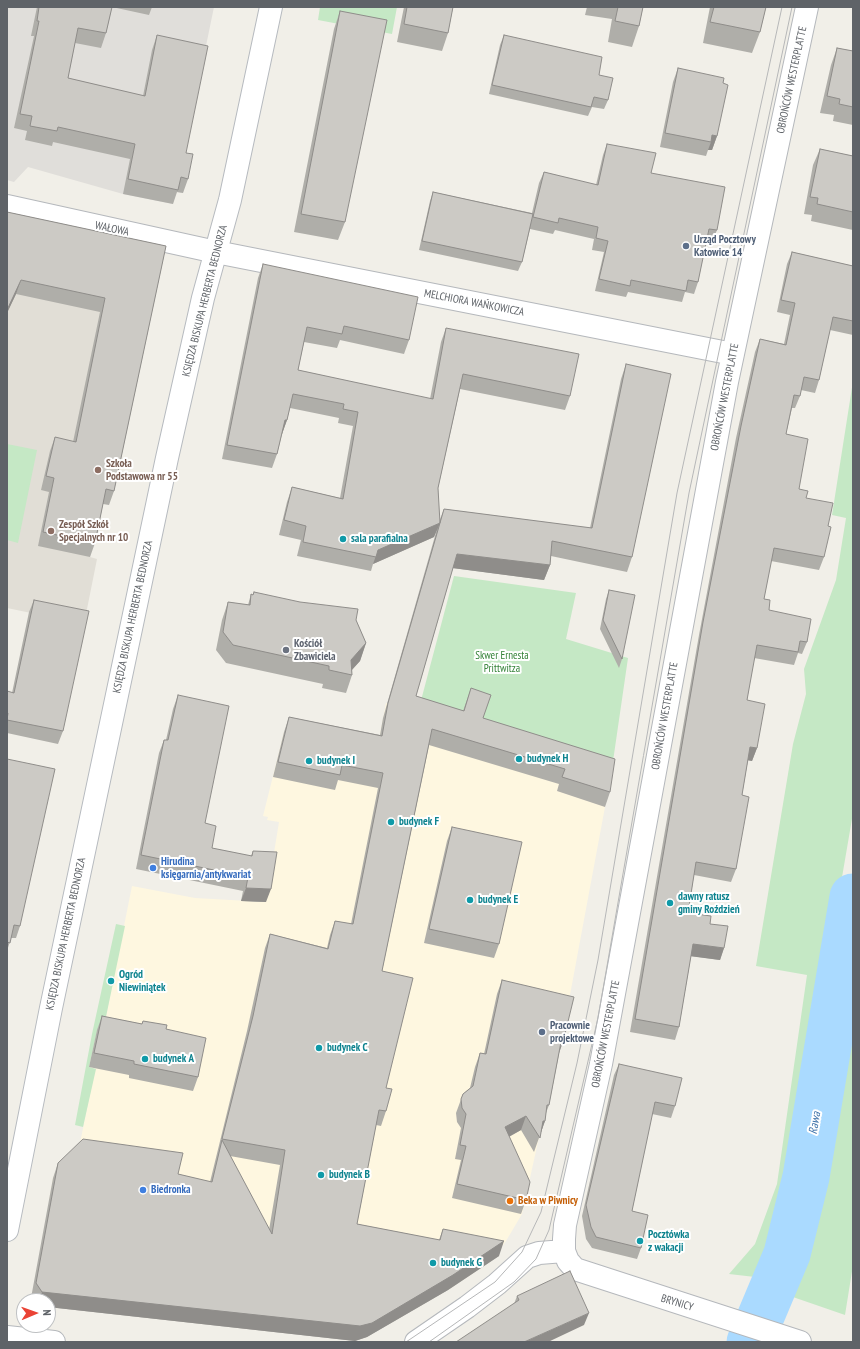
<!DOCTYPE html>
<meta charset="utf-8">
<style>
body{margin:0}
#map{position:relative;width:860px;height:1349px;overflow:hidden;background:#f1efe8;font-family:"PT Sans Narrow",sans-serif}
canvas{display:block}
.frame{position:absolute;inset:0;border:8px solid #5f6368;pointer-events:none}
.north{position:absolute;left:16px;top:1293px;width:40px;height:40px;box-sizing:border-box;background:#fff;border:1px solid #bfc1c3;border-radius:50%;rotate:88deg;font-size:11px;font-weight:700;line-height:16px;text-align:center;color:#5f6368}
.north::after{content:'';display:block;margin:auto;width:14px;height:18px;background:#ea4335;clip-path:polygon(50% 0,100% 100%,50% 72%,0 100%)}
</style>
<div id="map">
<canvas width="860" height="1349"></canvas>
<div class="frame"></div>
<div class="north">N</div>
</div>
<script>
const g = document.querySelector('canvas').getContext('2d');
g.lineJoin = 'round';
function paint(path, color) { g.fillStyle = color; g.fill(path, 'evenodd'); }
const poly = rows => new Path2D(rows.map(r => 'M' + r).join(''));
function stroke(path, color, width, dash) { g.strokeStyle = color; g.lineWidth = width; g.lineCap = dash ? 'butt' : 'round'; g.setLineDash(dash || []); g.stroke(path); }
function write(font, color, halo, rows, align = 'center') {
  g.font = font + ' "PT Sans Narrow",sans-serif'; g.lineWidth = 4; g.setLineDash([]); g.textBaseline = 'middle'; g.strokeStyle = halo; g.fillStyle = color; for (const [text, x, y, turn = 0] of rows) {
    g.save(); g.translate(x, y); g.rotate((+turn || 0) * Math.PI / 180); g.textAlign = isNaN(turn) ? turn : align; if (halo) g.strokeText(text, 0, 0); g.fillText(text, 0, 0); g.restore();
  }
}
paint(poly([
 [386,703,609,773,605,807,567,1011,522,1214,506,1241,491,1261,448,1290,47,1213,53,1178,78,1153,95,1069,89,1067,97,1030,103,1031,132,886,195,898,266,902,279,822,267,820,268,817,263,816,284,732,377,750]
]), '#fef7e0');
paint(poly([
 [7,7,214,7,181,167,188,168,183,193,175,192,173,204,123,194,28,167,14,182,7,180]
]), '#e0deda');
paint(poly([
 [7,228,101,247,102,503,90,557,97,559,84,624,7,608]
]), '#e1ded6');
paint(poly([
 [320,7,397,7,392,34,318,20],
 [853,381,853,813,790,1181,778,1228,755,1277,729,1274,755,1244,777,1184,807,975,756,966,793,744,806,694,804,669,836,580,846,518,832,515],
 [7,444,37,450,18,543,7,540],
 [454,576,576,593,566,639,628,658,612,768,419,708],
 [116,924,125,926,103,1031,97,1031,89,1067,96,1069,83,1127,75,1125,92,1034],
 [853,1007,853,1265,845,1315,790,1296,812,1242,835,1116]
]), '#c5e8c5');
stroke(poly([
 [750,1342,787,1254,806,1177,853,897]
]), '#aadaff', 47);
const street = poly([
 [7,206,216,252,733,354],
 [7,1337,54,1342],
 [416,1342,467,1307,497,1284,527,1257,539,1253,564,1251],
 [800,1342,575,1269,568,1261,564,1251,564,1239,565,1225,601,1064,727,382,807,7]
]);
const secondary = poly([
 [7,1230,51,1008,167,458,203,298,230,200,271,7]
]);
stroke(street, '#b5b8bc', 24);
stroke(secondary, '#b6babf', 24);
stroke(street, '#fff', 22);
stroke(secondary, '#fff', 22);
stroke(poly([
 [82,1342,117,1342],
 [406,1342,495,1282,522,1252,541,1212,577,1063,598,960,677,493,782,7],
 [429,1342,514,1282,536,1259,549,1230,598,1018,689,493,792,7]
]), '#b6b7b8', 1);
paint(poly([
 [37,7,112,7,106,33,101,48,75,43,68,78,143,96,152,50,157,35,186,153,188,179,183,193,177,192,173,204,123,194,130,159,53,142,52,146,25,140,27,131,14,128,34,36,31,36],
 [112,7,152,7,149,15],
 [404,7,453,7,448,33,442,51,397,42],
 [587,7,643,7,639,26,632,47,608,42,612,19,585,15],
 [710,7,766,7,760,32,752,53,703,43],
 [340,11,345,222,338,240,294,232,334,29],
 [504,35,599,75,608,100,604,109,592,107,588,116,489,94,500,45],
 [837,48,853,51,853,125,833,121,834,115,820,113,831,65],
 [678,68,723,83,717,136,712,150,708,150,706,156,660,147,673,82],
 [607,144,651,173,717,230,712,242,706,241,698,282,694,294,685,292,682,302,628,292,626,297,595,291,604,252,592,250,594,239,555,230,553,234,530,229,522,262,518,271,419,250,430,201,433,192,532,213,539,183,544,172,596,185,603,155],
 [820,149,853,156,853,230,811,221,812,215,804,214,813,165],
 [7,212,166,246,114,491,109,505,103,504,95,543,90,557,38,546,49,492,41,490,50,451,55,437,73,442,100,312,16,294,7,313],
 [792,252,853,266,853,335,830,330,819,380,815,393,801,390,800,396,795,408,792,408,786,434,799,489,828,526,824,557,819,570,771,561,764,599,769,610,807,642,802,654,798,653,794,665,754,658,747,700,757,748,752,761,748,760,742,795,736,869,731,882,694,875,688,913,710,924,724,948,720,960,691,956,679,1027,675,1040,630,1032,699,635,736,438,755,352,760,339,784,344,790,315,777,312,787,264],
 [263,264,409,340,404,354,340,340,337,348,304,342,298,370,430,399,441,342,446,328,570,396,565,410,460,389,438,488,439,522,444,509,590,528,621,379,626,364,632,557,627,572,551,556,550,565,544,580,453,568,416,696,463,711,471,688,483,718,610,792,605,807,557,791,559,784,429,745,382,971,386,1111,381,1126,376,1125,357,1224,439,1240,443,1229,499,1256,448,1290,367,1337,355,1341,48,1307,48,1301,33,1301,31,1298,53,1178,58,1163,178,1174,210,1182,247,1031,265,948,270,934,327,948,330,935,335,921,351,924,378,788,338,780,335,790,273,777,284,732,289,717,380,735,383,718,437,529,434,537,373,564,371,571,297,556,301,540,279,535,287,502,292,487,340,498,353,426,338,423,339,418,290,408,287,420,282,434,277,454,272,468,222,459,258,278],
 [230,1156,280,1165,269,1230],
 [609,590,622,659,619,668,600,629,606,599],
 [254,592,356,620,366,643,360,661,352,670,352,675,346,693,322,688,323,684,226,663,216,650,222,620,228,602,248,605,251,594,253,595],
 [34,600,63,731,58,744,7,733,7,691,12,693,29,612],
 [178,695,205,823,212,848,251,856,253,851,266,902,241,901,243,891,136,869,159,753,164,740,166,740,173,709],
 [7,759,20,926,16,938,11,938,7,951],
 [452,827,499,944,494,958,424,943,447,841],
 [502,980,559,1054,549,1105,546,1113,545,1121,534,1152,521,1130,509,1137,526,1200,521,1214,452,1198,461,1160,455,1159,461,1128,457,1122,456,1113,463,1094,470,1088,475,1067,480,1053,484,1054,497,994],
 [102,1016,142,1024,143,1021,166,1029,198,1077,193,1091,129,1078,129,1075,89,1067,97,1030],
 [619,1064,675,1106,671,1118,652,1114,632,1211,641,1248,637,1259,592,1248,586,1239,582,1216,614,1075],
 [517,1296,584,1325,514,1304]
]), '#afaea9');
paint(poly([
 [712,135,717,136,712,150,708,150,711,142],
 [21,280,16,294,7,313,7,310],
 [285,420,287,420,282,434,280,434],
 [440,523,434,537,373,564,378,550],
 [457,554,550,565,544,580,452,568],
 [366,643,360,661,348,674,351,660],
 [750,747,757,748,752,761,746,760],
 [246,888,271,889,266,902,241,901],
 [693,944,724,948,720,960,689,956],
 [561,1042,563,1042,558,1056],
 [526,1116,521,1130,499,1142,505,1127],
 [543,1121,545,1121,540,1135],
 [504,1241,499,1256,448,1290,367,1337,355,1341,48,1307,48,1301,39,1301,42,1292],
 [589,1313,584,1325,548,1342,524,1342]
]), '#8f8d8a');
const building = poly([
 [39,7,112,7,106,33,78,28,68,78,145,96,157,35,208,46,186,153,193,154,188,179,181,177,178,190,128,179,135,144,58,127,57,131,30,126,32,116,20,114,39,21,37,21,39,7],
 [407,7,453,7,448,33,404,24,407,7],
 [618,7,643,7,639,26,615,21,618,7],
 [714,7,766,7,760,32,710,22,714,7],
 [340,11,387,20,345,222,301,214,340,11],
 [504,35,602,57,599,75,613,78,608,100,594,97,591,107,492,85,504,35],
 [837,48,853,51,853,107,839,104,840,99,827,96,837,48],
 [678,68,724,78,723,83,728,85,717,136,712,135,711,142,665,133,678,68],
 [607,144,656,153,651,173,725,187,717,230,709,229,698,282,688,280,686,291,631,280,630,286,599,279,608,241,596,238,598,227,559,218,558,223,533,217,544,172,598,185,607,144],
 [820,149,853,156,853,212,817,204,818,198,810,197,820,149],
 [433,192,533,214,522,262,422,241,433,192],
 [7,212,166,246,114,491,106,489,95,543,43,532,54,478,46,476,55,437,76,442,105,298,21,280,7,310,7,212],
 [792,252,853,266,853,321,833,317,819,380,804,377,800,396,794,395,786,434,808,439,799,489,808,491,806,498,833,503,828,526,831,527,824,557,774,548,764,599,770,600,769,610,811,619,807,642,800,641,798,652,757,645,747,700,765,704,757,748,750,747,742,795,749,797,736,869,696,862,688,913,711,916,710,924,728,926,724,948,693,944,679,1027,635,1019,703,622,741,426,760,339,786,345,795,303,781,300,792,252],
 [263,264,418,297,409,340,344,326,342,334,307,327,298,370,433,399,446,328,579,354,570,396,463,374,438,488,440,523,378,550,376,557,303,542,306,526,284,520,292,487,343,499,358,412,343,409,344,404,293,394,287,420,285,420,277,454,227,445,263,264],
 [626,364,671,374,632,557,552,541,550,565,457,554,416,696,464,711,471,688,491,695,483,718,615,759,610,792,562,777,565,769,432,729,382,971,413,978,386,1088,392,1089,386,1111,379,1110,357,1224,440,1240,443,1229,504,1241,453,1275,372,1323,360,1326,42,1292,36,1283,58,1163,83,1139,183,1153,178,1174,212,1182,222,1140,272,1234,285,1150,222,1139,253,1016,270,934,328,949,335,921,353,924,383,773,342,765,340,775,278,762,289,717,382,736,388,703,444,509,592,528,626,364],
 [609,590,635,595,622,659,603,620,609,590],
 [254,592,300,602,358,609,356,620,366,643,351,660,352,675,329,670,329,666,233,645,223,632,228,602,250,605,251,594,253,595,254,592],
 [34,600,89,611,63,731,7,720,8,713,7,713,7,691,14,693,34,600],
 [178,695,229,706,205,823,216,826,212,848,252,856,253,851,277,852,271,889,246,888,248,877,141,855,164,740,168,740,178,695],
 [7,759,55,769,20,926,14,925,10,943,7,942,7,759],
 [452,827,522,842,499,944,429,929,452,827],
 [502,980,574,997,563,1042,561,1042,549,1105,547,1105,545,1121,543,1121,540,1138,526,1116,505,1127,530,1182,526,1200,457,1184,466,1146,460,1145,466,1114,462,1108,461,1099,463,1094,473,1086,480,1053,486,1054,502,980],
 [102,1016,142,1024,143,1021,167,1025,166,1029,206,1038,198,1077,134,1064,134,1061,94,1053,102,1016],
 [619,1064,682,1078,675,1106,655,1102,632,1211,648,1215,641,1248,596,1237,591,1227,586,1205,619,1064],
 [570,1271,589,1313,524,1342,456,1342,519,1300,517,1296,570,1271]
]);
paint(building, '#cccac5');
stroke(building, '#8f8d8a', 1);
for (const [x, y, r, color] of [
 [686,246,4,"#5c6f8a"],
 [98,470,4,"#8d6e63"],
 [51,531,4,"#8d6e63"],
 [343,539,4,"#0f9aa8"],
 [286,650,4,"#6b7280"],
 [519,759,4,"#0f9aa8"],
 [309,761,4,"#0f9aa8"],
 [391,822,4,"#0f9aa8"],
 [153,868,4,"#3f7fe0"],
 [470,900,4,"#0f9aa8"],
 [670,903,4,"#0f9aa8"],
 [111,981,4,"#0f9aa8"],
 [542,1032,4,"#5c6f8a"],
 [319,1048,4,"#0f9aa8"],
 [145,1059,4,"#0f9aa8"],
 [321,1175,4,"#0f9aa8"],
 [143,1190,4,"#3f7fe0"],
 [510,1201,4,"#e8710a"],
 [640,1241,4,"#0f9aa8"],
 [433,1263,4,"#0f9aa8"]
]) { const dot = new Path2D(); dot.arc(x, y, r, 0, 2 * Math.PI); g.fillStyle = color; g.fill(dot); stroke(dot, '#fff', 1.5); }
write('11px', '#5f6368', '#fff', [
 ["OBROŃCÓW WESTERPLATTE",792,80,-78],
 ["WAŁOWA",112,229,12],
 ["KSIĘDZA BISKUPA HERBERTA BEDNORZA",205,301,-76],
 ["MELCHIORA WAŃKOWICZA",474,303,11],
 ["OBROŃCÓW WESTERPLATTE",725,397,-79],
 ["KSIĘDZA BISKUPA HERBERTA BEDNORZA",133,617,-78],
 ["OBROŃCÓW WESTERPLATTE",665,716,-80],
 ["KSIĘDZA BISKUPA HERBERTA BEDNORZA",66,934,-78],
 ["OBROŃCÓW WESTERPLATTE",606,1034,-79],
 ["BRYNICY",677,1303,17]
]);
write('bold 11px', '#4e5e75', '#fff', [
 ["Urząd Pocztowy",694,240],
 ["Katowice 14",694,253],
 ["Pracownie",550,1026],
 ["projektowe",550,1039]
], 'left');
write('bold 11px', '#785e54', '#fff', [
 ["Szkoła",106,464],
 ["Podstawowa nr 55",106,477],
 ["Zespół Szkół",59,525],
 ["Specjalnych nr 10",59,538]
], 'left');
write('bold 11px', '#0d838f', '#fff', [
 ["sala parafialna",351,539],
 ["budynek H",527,759],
 ["budynek I",317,761],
 ["budynek F",399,822],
 ["dawny ratusz",678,897],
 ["gminy Roździeń",678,910],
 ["budynek E",478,900],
 ["Ogród",119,975],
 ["Niewiniątek",119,988],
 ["budynek C",327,1048],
 ["budynek A",153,1059],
 ["budynek B",329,1175],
 ["Pocztówka",648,1235],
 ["z wakacji",648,1248],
 ["budynek G",441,1263]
], 'left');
write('bold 11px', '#5b616d', '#fff', [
 ["Kościół",294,644],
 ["Zbawiciela",294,657]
], 'left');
write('11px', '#348238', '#fff', [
 ["Skwer Ernesta",502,656],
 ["Prittwitza",502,669]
]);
write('bold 11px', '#366cbe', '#fff', [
 ["Hirudina",161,862],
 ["księgarnia/antykwariat",161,875],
 ["Biedronka",151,1190]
], 'left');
write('bold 11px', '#c56008', '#fff', [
 ["Beka w Piwnicy",518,1201]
], 'left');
write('italic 12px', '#4174aa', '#fff', [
 ["Rawa",815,1123,-80]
]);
</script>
